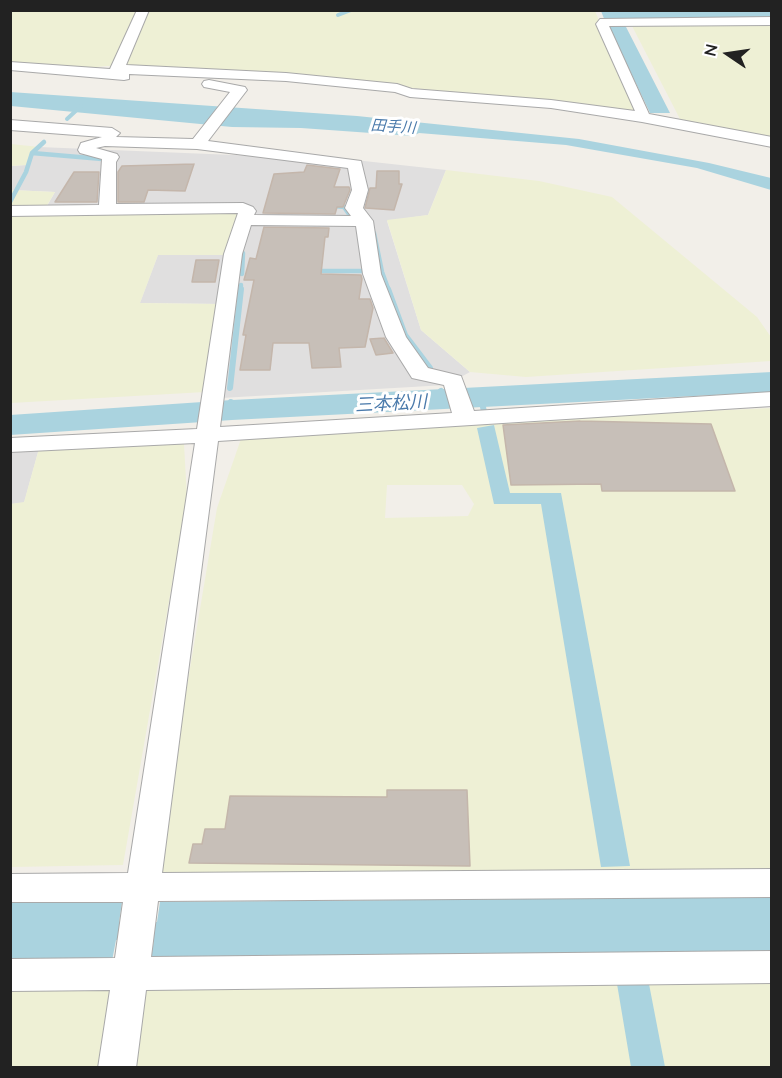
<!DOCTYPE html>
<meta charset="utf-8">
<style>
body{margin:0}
#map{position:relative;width:782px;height:1078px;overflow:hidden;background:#f2efe9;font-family:Mulish,sans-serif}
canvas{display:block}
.frame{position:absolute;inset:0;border:12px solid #222;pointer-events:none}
.north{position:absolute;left:698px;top:24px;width:60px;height:60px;-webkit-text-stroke:4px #fff;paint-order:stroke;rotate:283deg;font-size:16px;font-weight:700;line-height:24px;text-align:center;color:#222}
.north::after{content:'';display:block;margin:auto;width:21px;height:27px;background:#222;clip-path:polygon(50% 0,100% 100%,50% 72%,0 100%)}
</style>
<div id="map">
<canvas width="782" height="1078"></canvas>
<div class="frame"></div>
<div class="north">N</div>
</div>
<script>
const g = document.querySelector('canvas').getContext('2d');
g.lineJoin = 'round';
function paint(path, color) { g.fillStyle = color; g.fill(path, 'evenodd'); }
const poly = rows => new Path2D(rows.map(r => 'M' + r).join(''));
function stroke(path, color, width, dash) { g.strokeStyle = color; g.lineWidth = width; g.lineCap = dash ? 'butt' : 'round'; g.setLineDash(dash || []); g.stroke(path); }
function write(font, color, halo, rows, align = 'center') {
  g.font = font + ' Mulish,"Noto Sans JP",sans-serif'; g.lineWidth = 6; g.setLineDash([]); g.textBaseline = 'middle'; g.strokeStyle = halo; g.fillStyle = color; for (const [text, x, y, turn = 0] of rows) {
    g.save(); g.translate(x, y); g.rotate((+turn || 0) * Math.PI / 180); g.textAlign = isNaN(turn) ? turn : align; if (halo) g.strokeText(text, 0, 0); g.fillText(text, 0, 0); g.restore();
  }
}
paint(poly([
 [39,147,355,160,446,170,428,215,387,221,421,330,470,372,446,385,204,399,218,304,140,303,158,255,226,255,43,213,55,192,11,190,11,166,26,165],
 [40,445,24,503,11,504,11,448]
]), '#e0dfdf');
paint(poly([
 [10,11,595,11,638,112,263,72,107,66,85,68,11,62],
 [771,23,771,138,681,121,631,24],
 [11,144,39,147,26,165,11,166],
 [446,170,539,181,612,197,757,317,771,337,771,361,526,377,470,372,421,330,387,220,428,215],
 [11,190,55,192,43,212,241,211,226,255,158,255,140,303,218,304,205,392,11,403],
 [771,408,771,869,162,873,185,698,217,508,241,439,451,423],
 [387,485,462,485,474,504,468,516,385,518],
 [184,444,187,498,123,865,11,867,10,504,24,502,40,445],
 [771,976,771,1067,11,1067,10,983]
]), '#eef0d5');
paint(poly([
 [601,11,771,11,771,20,605,21],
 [608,25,625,25,670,113,650,113],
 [10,92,357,116,579,139,709,163,771,178,771,190,697,168,566,145,419,133,413,136,301,128,232,127,11,106],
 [494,425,510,493,561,493,630,866,601,867,541,504,494,504,477,428],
 [771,897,771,955,151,960,154,939,116,940,112,961,11,962,10,903,122,902,119,923,157,922,160,902],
 [617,984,649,984,665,1067,631,1067]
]), '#aad3df');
stroke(poly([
 [338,15,351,10],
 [67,119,81,106]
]), '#aad3df', 4);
stroke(poly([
 [32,153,102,159],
 [10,202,26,172,32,153,44,142],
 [334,206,344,207,351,217],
 [374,233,382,272,389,291],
 [312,271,364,271],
 [242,274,243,253],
 [240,291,241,285]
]), '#aad3df', 4.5);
stroke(poly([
 [388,289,405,335,430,368],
 [230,388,241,289],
 [441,391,445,399],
 [481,397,484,412],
 [231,402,232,410]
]), '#aad3df', 6);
paint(poly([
 [772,372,772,392,232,420,10,435,10,415,232,400,772,372]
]), '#aad3df');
const building = poly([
 [194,164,185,191,148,190,144,202,118,202,118,172,122,166,194,164],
 [307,165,340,169,334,187,349,187,350,190,343,207,337,207,335,214,263,213,274,174,304,172,307,165],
 [377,171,399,171,399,184,402,184,394,210,365,208,370,188,376,188,377,171],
 [74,172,99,172,97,202,55,202,74,172],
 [264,227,329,228,328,237,325,237,321,274,361,275,362,279,359,299,370,299,373,308,365,347,339,348,341,367,312,368,309,343,273,343,270,370,240,370,246,335,243,335,254,280,244,280,250,258,256,259,264,227],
 [196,260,219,260,215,282,192,282,196,260],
 [384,338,393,353,376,355,370,339,384,338],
 [580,421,711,424,735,491,602,491,601,484,511,485,503,425,580,421],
 [387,790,467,790,470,866,189,863,193,844,202,844,205,829,225,829,230,796,387,797,387,790]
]);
paint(building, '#c7bfb8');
stroke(building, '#c4b6ab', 1.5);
const street = poly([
 [137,10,149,10,126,65,286,73,397,84,412,89,551,100,635,111,596,24,600,19,772,17,772,25,609,26,649,114,772,137,772,147,642,122,551,108,410,97,395,92,286,81,129,74,129,79,124,80,10,70,10,62,110,69,137,10],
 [209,80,245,87,247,90,208,141,361,161,368,190,363,208,373,221,381,274,406,337,428,368,461,376,474,411,772,392,772,406,218,441,162,873,772,869,772,897,158,901,151,957,772,951,772,983,146,990,136,1068,98,1068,110,990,10,991,10,959,115,958,123,902,10,902,10,874,128,873,195,443,10,452,10,438,197,429,224,254,238,213,10,216,10,206,99,205,102,159,80,153,78,150,81,143,102,137,10,130,10,120,112,128,120,133,116,137,193,139,230,92,204,87,202,84,204,81,209,80],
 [105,146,197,149,348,168,352,190,345,208,351,216,254,215,256,211,253,207,243,203,116,204,116,162,119,157,117,154,96,148,105,146],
 [251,225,356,226,363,274,386,337,412,378,444,385,452,413,220,427,242,254,251,225]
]);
stroke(street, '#a9a9a9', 2);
paint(street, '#fff');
write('italic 15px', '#4a7aab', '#fff', [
 ["田手川",393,127,4]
]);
write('italic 18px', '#4a7aab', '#fff', [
 ["三本松川",391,404,-3]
]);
</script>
